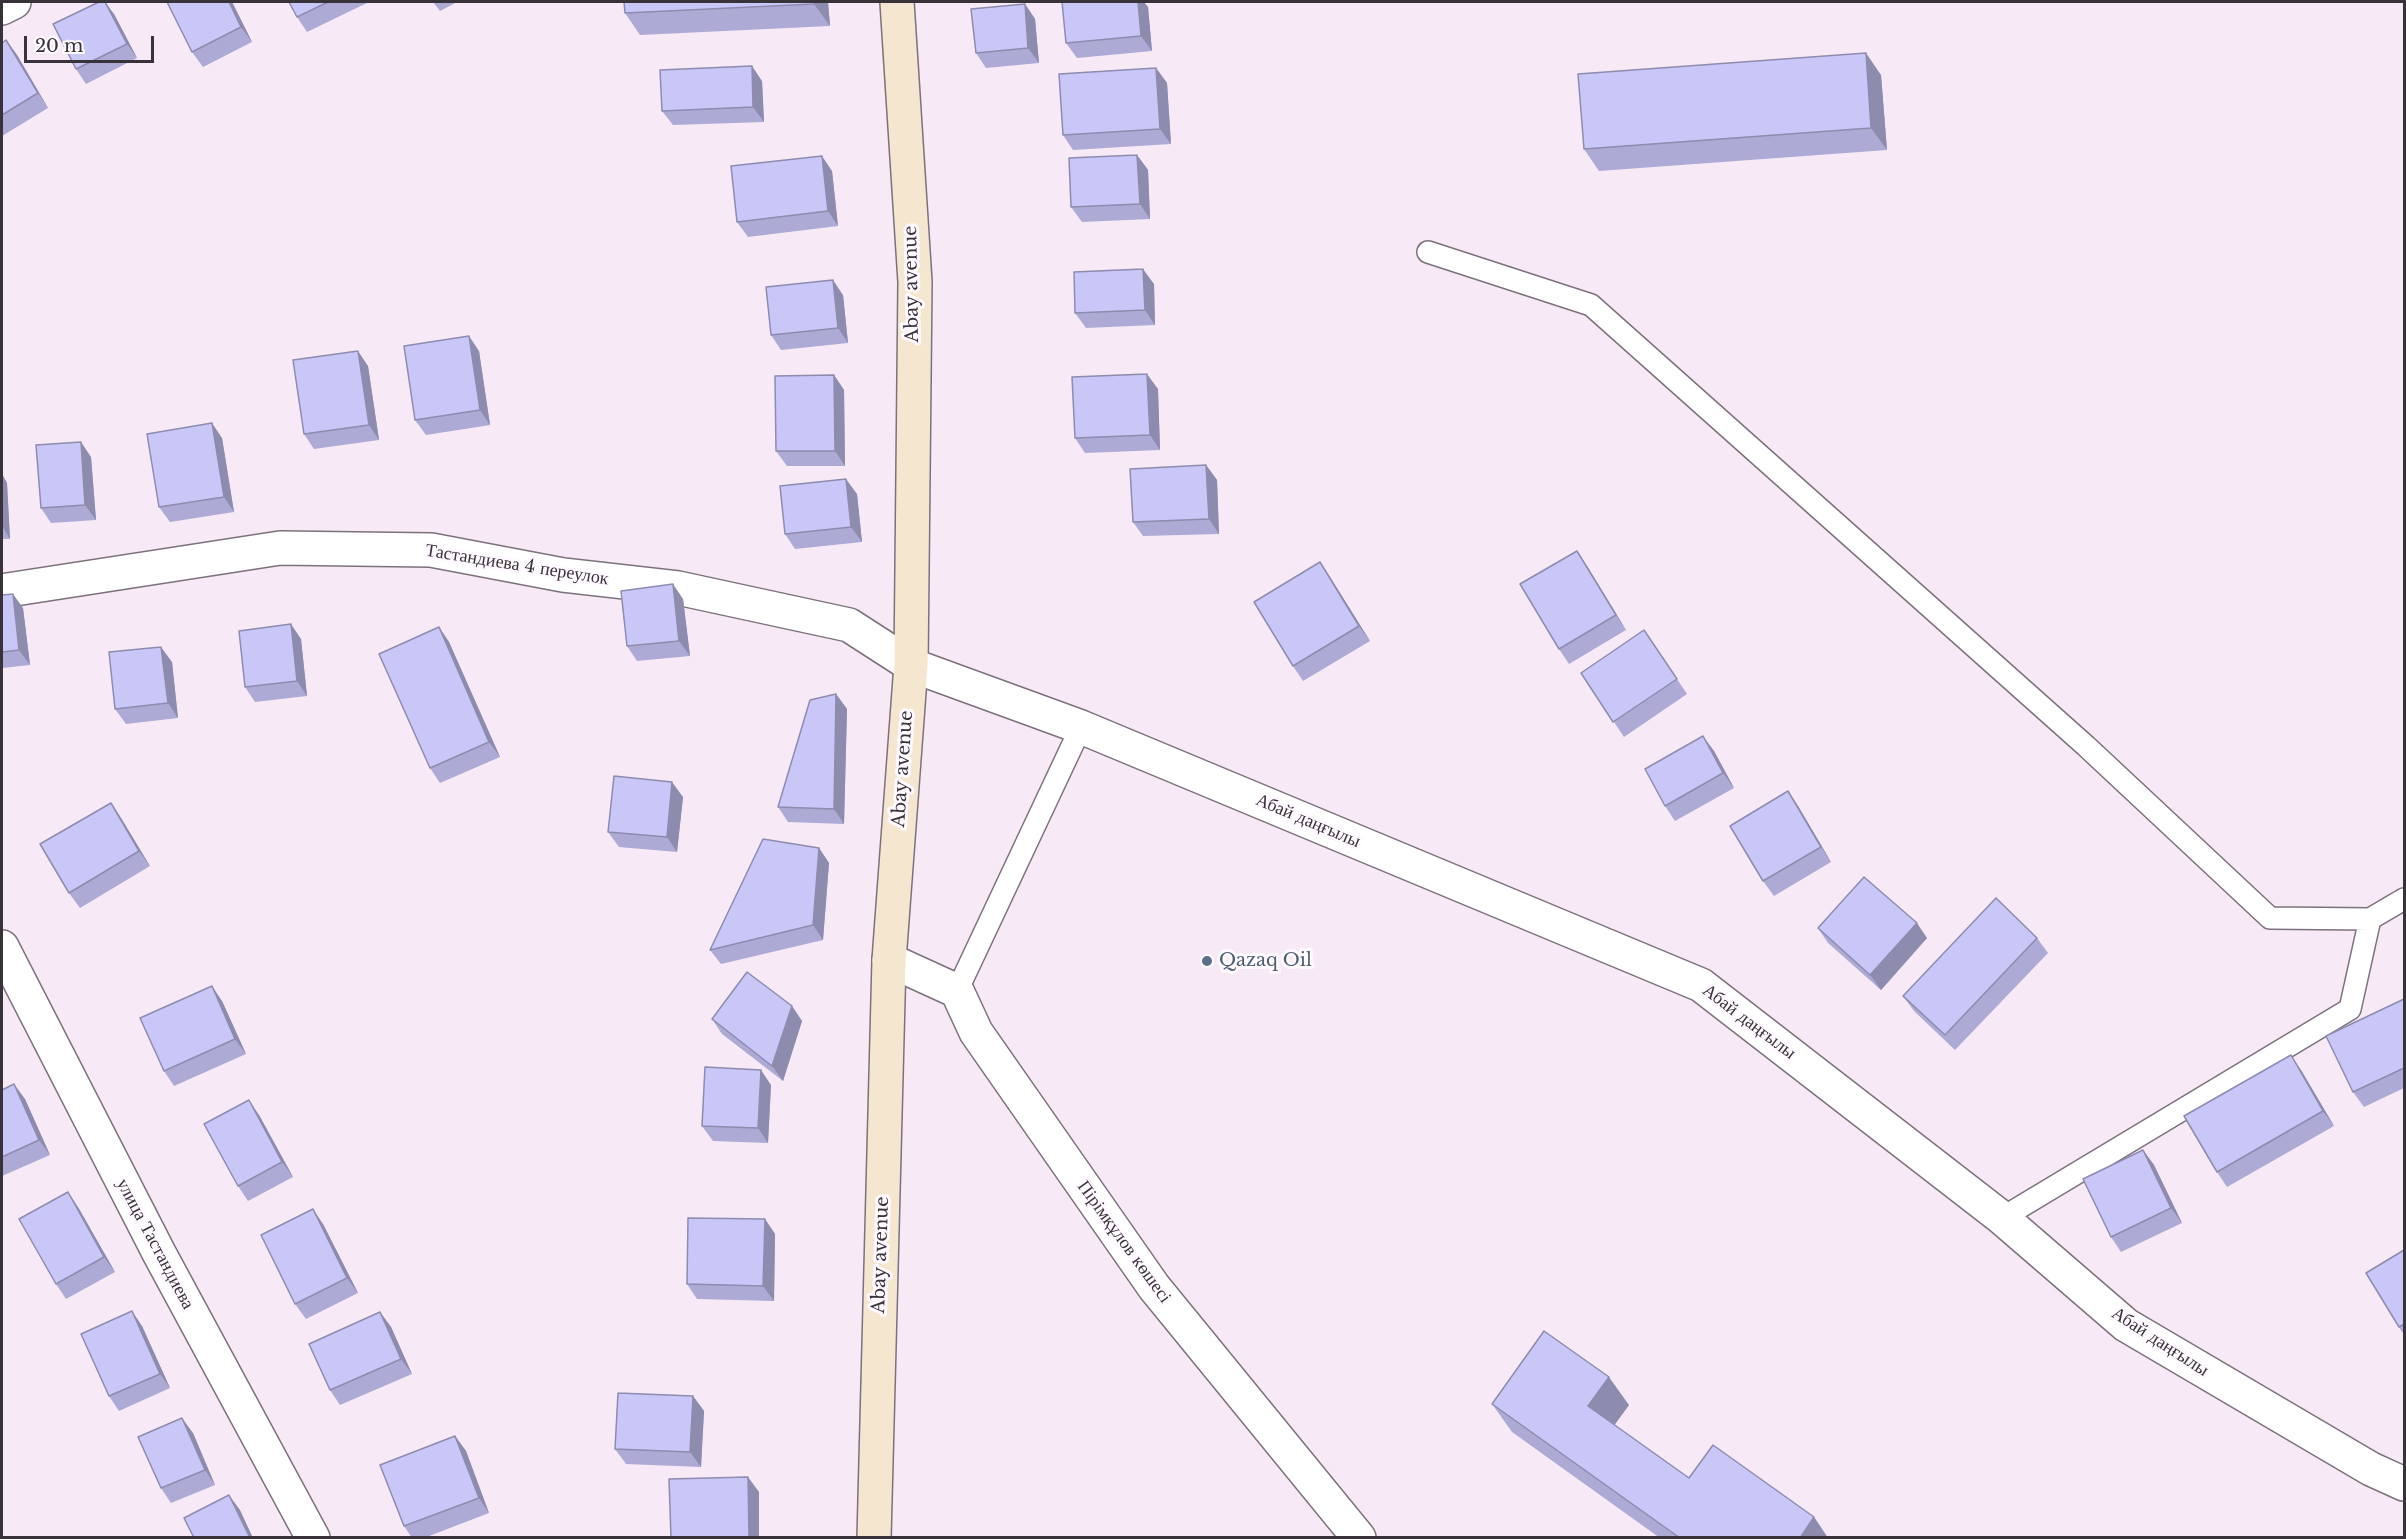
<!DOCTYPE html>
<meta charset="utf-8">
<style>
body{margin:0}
#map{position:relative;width:2406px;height:1539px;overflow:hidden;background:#f7eaf6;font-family:"Libre Baskerville",serif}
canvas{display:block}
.frame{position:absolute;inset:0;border:3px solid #383338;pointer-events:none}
.scale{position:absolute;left:24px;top:36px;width:130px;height:27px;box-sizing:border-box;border:3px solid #383338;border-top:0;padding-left:8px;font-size:18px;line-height:21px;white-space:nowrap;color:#383338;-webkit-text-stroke:4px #fffaff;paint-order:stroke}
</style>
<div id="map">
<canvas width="2406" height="1539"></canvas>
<div class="frame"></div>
<div class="scale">20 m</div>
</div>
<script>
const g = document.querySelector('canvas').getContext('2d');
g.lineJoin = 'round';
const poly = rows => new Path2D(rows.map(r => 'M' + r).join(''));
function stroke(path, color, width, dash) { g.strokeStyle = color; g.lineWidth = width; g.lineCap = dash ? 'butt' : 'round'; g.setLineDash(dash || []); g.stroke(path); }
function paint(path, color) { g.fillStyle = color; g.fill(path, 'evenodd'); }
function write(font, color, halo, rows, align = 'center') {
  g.font = font + ' "Libre Baskerville",serif'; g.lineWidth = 6; g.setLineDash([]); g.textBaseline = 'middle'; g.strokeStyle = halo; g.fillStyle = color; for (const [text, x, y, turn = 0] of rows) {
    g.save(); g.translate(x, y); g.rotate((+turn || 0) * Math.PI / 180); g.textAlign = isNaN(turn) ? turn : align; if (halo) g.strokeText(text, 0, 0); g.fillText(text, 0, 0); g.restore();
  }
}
const lane = poly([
 [1428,252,1591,305,2086,746,2270,918,2370,919,2404,899],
 [957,991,1081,727],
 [2002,1218,2350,1009,2370,919]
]);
const street = poly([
 [2,8,14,2],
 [2,591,280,548,431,550,563,575,678,588,849,625,911,665,1081,727,1701,985,2002,1218,2126,1325,2371,1469,2404,1484],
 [2,947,159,1253,313,1538],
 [889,960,957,991,976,1032,1154,1287,1359,1538]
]);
const secondary = poly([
 [874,1538,889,960,911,665,915,282,897,2]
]);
stroke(lane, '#7c717c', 24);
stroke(street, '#7c717c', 36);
stroke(secondary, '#7c717c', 36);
stroke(lane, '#fff', 21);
stroke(street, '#fff', 33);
stroke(secondary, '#f5e7cf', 33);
paint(poly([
 [167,2,232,2,252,42,203,67,192,52],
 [289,2,369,2,307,32,297,17],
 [433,2,457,2,440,11],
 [624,2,828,2,830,26,640,35,625,13],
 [1025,4,1035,19,1039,63,986,68,976,53],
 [1148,7,1152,51,1077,58,1066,43],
 [114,14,137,58,86,84,76,69],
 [6,40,17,55,48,108,2,136,2,43],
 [1156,68,1167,83,1171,144,1073,150,1063,135],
 [1881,75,1887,150,1599,171,1584,149],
 [762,81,764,122,673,125,662,111],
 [1137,155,1148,170,1150,219,1082,222,1071,207],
 [832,171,838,226,748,237,737,222],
 [1154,284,1155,325,1086,328,1075,313],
 [843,295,848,343,781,350,771,335],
 [479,351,490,425,426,435,415,420],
 [368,366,379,440,314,449,304,434],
 [834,375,844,390,845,466,787,466,776,451],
 [1158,389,1160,450,1085,453,1075,438],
 [222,438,234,512,170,522,159,507],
 [91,457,96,520,51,523,41,508],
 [1206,465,1217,480,1219,534,1143,536,1133,522],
 [2,474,7,483,10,539,2,539],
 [857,494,862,542,795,549,785,534],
 [1587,566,1626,630,1569,664,1559,649],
 [1330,577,1370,641,1303,681,1293,666],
 [2,595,23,608,30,665,2,668],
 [683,599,690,656,637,661,627,646],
 [439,627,449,642,500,757,440,783,430,768],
 [1644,630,1687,694,1624,737,1581,673],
 [301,639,307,696,255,702,245,687],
 [172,662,178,718,126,724,115,709],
 [836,694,847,709,844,824,788,822,778,807],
 [1714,751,1734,788,1675,821,1665,806],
 [683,797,677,852,619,847,608,832],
 [111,803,121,818,150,866,80,908,69,893],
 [1798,806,1831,862,1774,896,1763,881],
 [819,848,829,863,823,940,721,964,710,950],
 [1818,928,1927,938,1881,990,1828,943],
 [2037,938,2048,953,1955,1050,1914,1011,1903,996],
 [2404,999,2404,1088,2364,1107,2353,1092],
 [222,1001,246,1054,174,1086,164,1071],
 [792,1006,802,1021,783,1081,722,1034,712,1019],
 [2301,1070,2334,1126,2227,1187,2217,1172],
 [771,1085,768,1143,713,1141,702,1126],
 [2,1090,25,1099,50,1155,2,1176],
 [259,1115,293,1177,248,1201,238,1186],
 [2143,1150,2154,1165,2182,1223,2121,1252,2111,1237],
 [78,1207,115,1272,66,1299,56,1284],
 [765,1219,775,1234,774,1301,697,1299,687,1284],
 [323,1224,358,1293,306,1319,295,1304],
 [2404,1250,2404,1335,2399,1327],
 [380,1312,391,1327,412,1374,340,1405,330,1390],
 [142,1326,170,1388,119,1411,109,1396],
 [693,1396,704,1411,701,1467,626,1464,615,1449],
 [1492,1404,1629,1405,1614,1425,1689,1478,1814,1517,1828,1538,1660,1538,1512,1432],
 [193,1433,215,1485,171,1503,161,1488],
 [455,1436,466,1451,489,1513,424,1538,412,1538,404,1526]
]), '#adabd5');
paint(poly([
 [105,2,114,14,137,58,127,44],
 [229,2,232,2,252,42,241,27],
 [814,2,828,2,830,26,814,4],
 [1138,2,1144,2,1148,7,1152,51,1141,36],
 [1025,4,1035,19,1039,63,1028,48],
 [6,40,17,55,48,108,38,93],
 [1866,53,1881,75,1887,150,1871,128],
 [752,66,762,81,764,122,753,107],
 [1156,68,1167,83,1171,144,1160,129],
 [1137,155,1148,170,1150,219,1140,204],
 [822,156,832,171,838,226,828,211],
 [1143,269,1154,284,1155,325,1145,310],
 [833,280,843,295,848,343,838,328],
 [469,336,479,351,490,425,480,410],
 [358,351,368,366,379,440,369,425],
 [1147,374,1158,389,1160,450,1150,435],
 [834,375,844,390,845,466,835,451],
 [212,423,222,438,234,512,224,497],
 [81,442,91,457,96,520,85,505],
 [1206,465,1217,480,1219,534,1209,519],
 [2,474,7,483,10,539,2,526],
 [846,479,857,494,862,542,851,527],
 [1577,551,1587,566,1626,630,1616,615],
 [1320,562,1330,577,1370,641,1359,626],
 [673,584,683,599,690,656,679,641],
 [13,594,23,608,30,665,19,650],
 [291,624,301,639,307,696,297,681],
 [439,627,449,642,500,757,489,742],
 [161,647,172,662,178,718,168,703],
 [836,694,847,709,844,824,834,809],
 [1703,736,1714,751,1734,788,1723,773],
 [672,782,683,797,677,852,667,837],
 [1788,791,1798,806,1831,862,1821,847],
 [111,803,121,818,150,866,139,851],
 [819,848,829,863,823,940,813,925],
 [1917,923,1927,938,1881,990,1870,975],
 [212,986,222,1001,246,1054,235,1039],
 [792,1006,802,1021,783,1081,772,1066],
 [2291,1055,2301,1070,2334,1126,2323,1111],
 [761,1070,771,1085,768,1143,758,1128],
 [14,1084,25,1099,50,1155,39,1140],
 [249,1100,259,1115,293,1177,282,1162],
 [2143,1150,2154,1165,2182,1223,2171,1208],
 [68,1192,78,1207,115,1272,104,1257],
 [313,1209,323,1224,358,1293,347,1278],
 [765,1219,775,1234,774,1301,763,1286],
 [132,1311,142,1326,170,1388,160,1374],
 [380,1312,391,1327,412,1374,401,1359],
 [1609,1377,1629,1405,1608,1434,1588,1406],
 [693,1396,704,1411,701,1467,690,1452],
 [182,1418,193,1433,215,1485,205,1470],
 [455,1436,466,1451,489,1513,479,1498],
 [748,1477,759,1492,759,1538,749,1538],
 [229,1495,240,1510,253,1538,250,1538],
 [1814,1517,1828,1538,1800,1538]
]), '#8d8bae');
const building = poly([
 [99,2,105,2,127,44,76,69,53,24,99,2],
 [167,2,229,2,241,27,192,52,167,2],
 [289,2,328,2,297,17,289,2],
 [624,2,814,2,814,4,625,13,624,2],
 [1062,2,1138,2,1141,36,1066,43,1062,2],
 [1025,4,1028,48,976,53,971,9,1025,4],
 [6,40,38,93,2,115,2,43,6,40],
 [1866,53,1871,128,1584,149,1578,74,1866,53],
 [752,66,753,107,662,111,660,70,752,66],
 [1156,68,1160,129,1063,135,1059,74,1156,68],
 [1137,155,1140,204,1071,207,1069,158,1137,155],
 [822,156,828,211,737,222,731,166,822,156],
 [1143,269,1145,310,1075,313,1074,272,1143,269],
 [833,280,838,328,771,335,766,287,833,280],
 [469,336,480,410,415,420,404,346,469,336],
 [358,351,369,425,304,434,293,360,358,351],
 [1147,374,1150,435,1075,438,1072,377,1147,374],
 [834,375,835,451,776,451,775,376,834,375],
 [212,423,224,497,159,507,147,434,212,423],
 [81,442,85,505,41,508,36,445,81,442],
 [1206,465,1209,519,1133,522,1130,469,1206,465],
 [846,479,851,527,785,534,780,486,846,479],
 [1577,551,1616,615,1559,649,1520,584,1577,551],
 [1320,562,1359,626,1293,666,1254,602,1320,562],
 [673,584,679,641,627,646,621,591,673,584],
 [13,594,19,650,2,652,2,595,13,594],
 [291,624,297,681,245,687,239,631,291,624],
 [439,627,489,742,430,768,379,654,439,627],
 [1644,630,1677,679,1613,722,1581,673,1644,630],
 [161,647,168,703,115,709,109,652,161,647],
 [836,694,834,809,778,807,810,700,836,694],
 [1703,736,1723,773,1665,806,1645,769,1703,736],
 [614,776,672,782,667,837,608,832,614,776],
 [1788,791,1821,847,1763,881,1730,826,1788,791],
 [111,803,139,851,69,893,40,844,111,803],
 [763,839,819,848,813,925,710,950,763,839],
 [1864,877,1917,923,1870,975,1818,928,1864,877],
 [1996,898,2037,938,1945,1035,1903,996,1996,898],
 [747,972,792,1006,772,1066,712,1019,747,972],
 [212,986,235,1039,164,1071,140,1018,212,986],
 [2404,999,2404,1068,2353,1092,2326,1036,2404,999],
 [2291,1055,2323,1111,2217,1172,2184,1116,2291,1055],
 [705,1067,761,1070,758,1128,702,1126,705,1067],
 [14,1084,39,1140,2,1157,2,1090,14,1084],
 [249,1100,282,1162,238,1186,204,1124,249,1100],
 [2143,1150,2171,1208,2111,1237,2083,1179,2143,1150],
 [68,1192,104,1257,56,1284,19,1219,68,1192],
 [313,1209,347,1278,295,1304,261,1235,313,1209],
 [688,1218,765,1219,763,1286,687,1284,688,1218],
 [2404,1250,2404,1324,2399,1327,2366,1273,2404,1250],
 [132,1311,160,1374,109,1396,81,1334,132,1311],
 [380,1312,401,1359,330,1390,309,1344,380,1312],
 [1544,1331,1609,1377,1588,1406,1689,1478,1713,1445,1814,1517,1800,1538,1680,1538,1492,1404,1544,1331],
 [618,1393,693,1396,690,1452,615,1449,618,1393],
 [182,1418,205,1470,161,1488,138,1437,182,1418],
 [455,1436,479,1498,404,1526,380,1465,455,1436],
 [748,1477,749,1538,671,1538,669,1479,748,1477],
 [229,1495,250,1538,194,1538,184,1518,229,1495]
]);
paint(building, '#c9c7f8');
stroke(building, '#8d8bae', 1.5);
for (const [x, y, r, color] of [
 [1207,961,6,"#5c6f8a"]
]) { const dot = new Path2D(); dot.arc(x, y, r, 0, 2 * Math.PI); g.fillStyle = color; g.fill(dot); stroke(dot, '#fffaff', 2); }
write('18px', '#383338', '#fffaff', [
 ["Abay avenue",912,284,-91],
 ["Тастандиева 4 переулок",517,565,9],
 ["Abay avenue",903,769,-86],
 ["Абай даңғылы",1308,821,23],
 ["Абай даңғылы",1749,1022,37],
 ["Пірімқұлов көшесі",1124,1242,54],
 ["улица Тастандиева",155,1244,62],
 ["Abay avenue",881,1255,-88],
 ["Абай даңғылы",2160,1342,33]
]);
write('18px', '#4e5e75', '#fffaff', [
 ["Qazaq Oil",1219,961]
], 'left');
</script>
